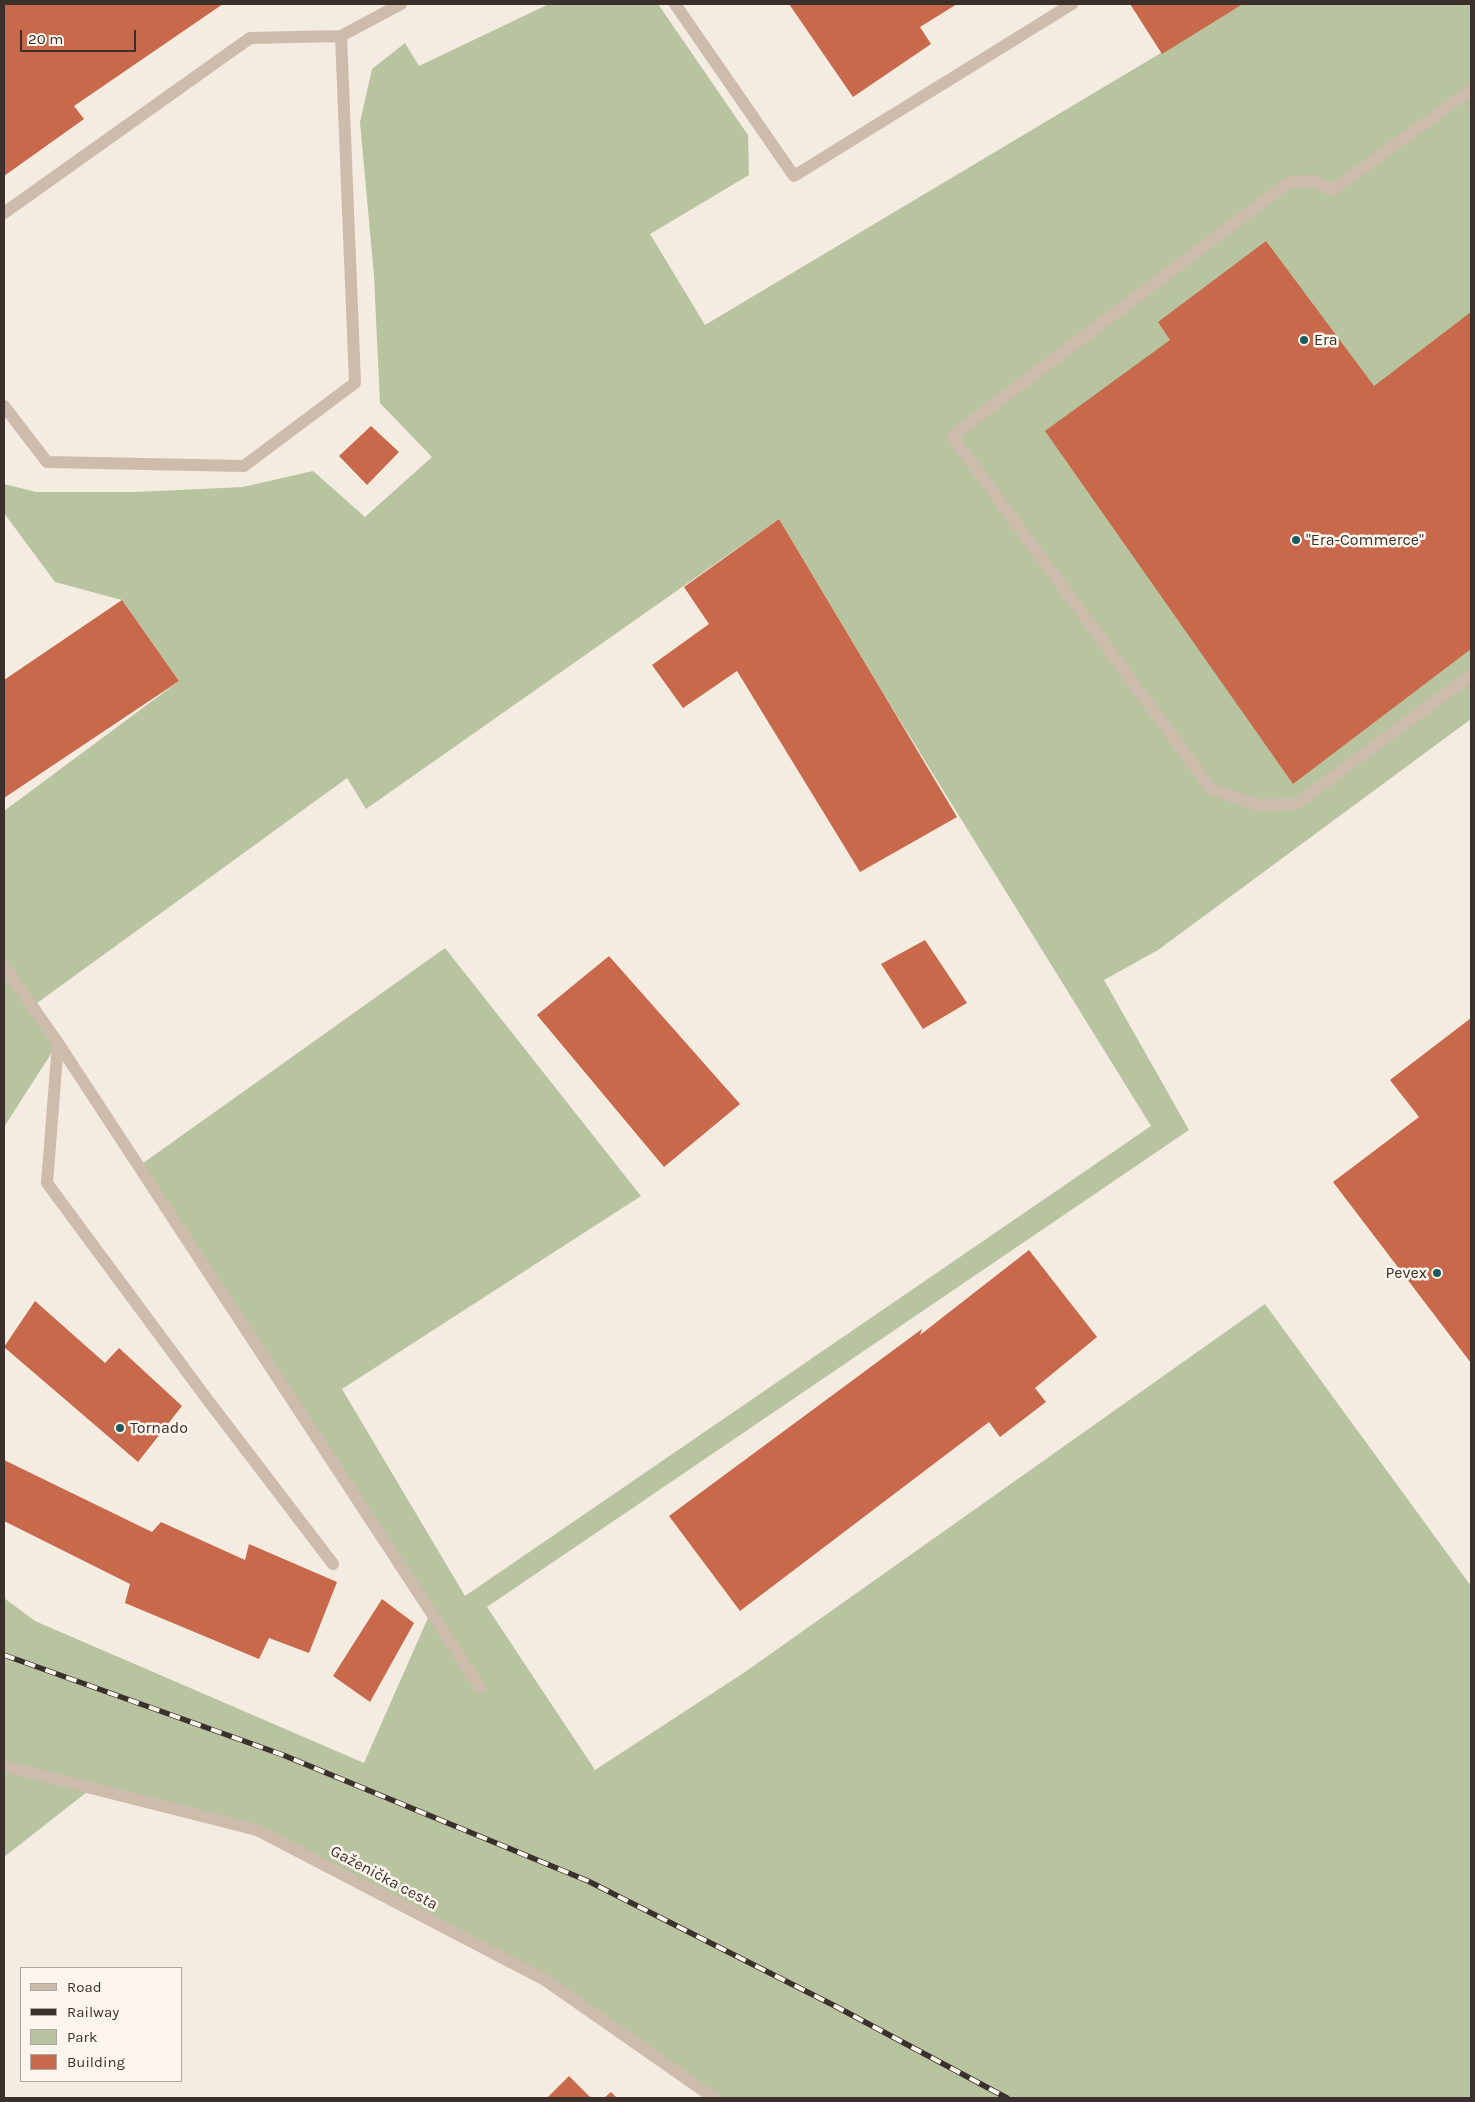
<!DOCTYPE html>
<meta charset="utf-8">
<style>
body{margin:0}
#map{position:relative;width:1475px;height:2102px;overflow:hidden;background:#f4ebe1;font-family:Karla,sans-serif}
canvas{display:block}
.frame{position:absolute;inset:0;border:5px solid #3b302b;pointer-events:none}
.legend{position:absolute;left:20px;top:1967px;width:162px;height:115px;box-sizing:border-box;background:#fbf5ee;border:1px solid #aea6a0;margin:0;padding:6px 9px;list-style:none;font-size:15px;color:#3b302b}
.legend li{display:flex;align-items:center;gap:10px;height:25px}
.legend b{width:25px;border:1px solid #aea6a0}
.scale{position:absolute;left:20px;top:30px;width:116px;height:22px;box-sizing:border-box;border:2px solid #3b302b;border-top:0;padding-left:6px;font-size:15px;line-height:18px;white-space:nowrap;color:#3b302b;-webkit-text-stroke:4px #fbf5ee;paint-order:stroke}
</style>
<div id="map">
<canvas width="1475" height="2102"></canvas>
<div class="frame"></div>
<ul class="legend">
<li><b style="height:6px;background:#cdbbac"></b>Road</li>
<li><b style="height:6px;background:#3b302b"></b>Railway</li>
<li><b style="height:14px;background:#b8c4a0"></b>Park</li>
<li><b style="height:14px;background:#c8694b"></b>Building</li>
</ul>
<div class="scale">20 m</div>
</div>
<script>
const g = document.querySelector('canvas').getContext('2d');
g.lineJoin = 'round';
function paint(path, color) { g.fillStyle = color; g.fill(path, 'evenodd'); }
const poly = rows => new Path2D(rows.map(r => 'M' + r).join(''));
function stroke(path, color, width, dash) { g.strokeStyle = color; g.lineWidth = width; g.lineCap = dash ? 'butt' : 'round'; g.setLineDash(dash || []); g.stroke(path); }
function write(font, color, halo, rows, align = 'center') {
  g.font = font + ' Karla,sans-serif'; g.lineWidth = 5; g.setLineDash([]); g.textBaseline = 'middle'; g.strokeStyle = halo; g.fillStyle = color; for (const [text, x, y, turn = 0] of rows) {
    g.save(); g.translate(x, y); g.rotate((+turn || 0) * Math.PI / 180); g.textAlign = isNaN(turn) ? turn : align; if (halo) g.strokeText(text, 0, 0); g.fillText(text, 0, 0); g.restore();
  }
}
paint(poly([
 [549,4,658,4,748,135,749,175,650,234,705,325,1243,4,1471,4,1471,719,1158,950,1104,980,1189,1130,487,1607,595,1770,745,1672,1265,1304,1471,1586,1471,2098,714,2098,545,1980,257,1830,92,1788,4,1857,4,1598,35,1621,364,1763,431,1611,139,1166,445,948,641,1196,342,1389,465,1596,1151,1126,883,693,779,519,366,809,347,778,33,1006,58,1043,4,1127,4,811,179,681,122,600,55,582,4,513,4,484,36,492,136,492,243,487,313,471,365,517,432,457,380,403,374,276,360,122,372,69,405,43,419,66]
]), '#b8c4a0');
paint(poly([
 [4,4,223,4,74,106,84,119,4,176],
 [789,4,957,4,920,27,931,44,853,97],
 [1130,4,1243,4,1162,54],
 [1266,241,1374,386,1471,312,1471,649,1293,784,1045,431,1170,340,1158,322],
 [371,426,399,452,367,485,339,456],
 [779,519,957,817,860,872,737,671,683,708,652,665,709,624,684,587],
 [122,600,179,681,4,798,4,680],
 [925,940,967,1003,923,1029,881,964],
 [609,956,740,1104,664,1167,537,1015],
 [1471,1018,1471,1363,1333,1182,1419,1117,1390,1080],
 [1029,1250,1097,1337,1035,1388,1046,1402,1000,1437,989,1422,740,1611,669,1516,922,1329,920,1335],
 [35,1301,105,1363,119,1348,182,1406,138,1462,4,1347],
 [4,1460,152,1532,161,1522,245,1560,249,1544,337,1582,309,1653,269,1638,259,1659,125,1603,130,1584,4,1521],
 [382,1599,414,1623,370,1702,333,1676],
 [569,2076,591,2098,547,2098],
 [611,2092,617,2098,604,2098]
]), '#c8694b');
stroke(poly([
 [675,4,794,176,1072,4],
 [1471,90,1332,190,1313,181,1288,183,952,436,1211,789,1258,805,1296,804,1471,675],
 [4,213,250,38,341,36,401,4],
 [4,406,47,462,244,466,355,383,341,36],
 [4,966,58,1043,480,1687],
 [58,1043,47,1183,207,1399,333,1564],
 [4,1766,257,1830,545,1980,714,2098]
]), '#cdbbac', 12);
const rail = poly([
 [4,1655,283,1755,588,1881,835,2006,1007,2098]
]);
stroke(rail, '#3b302b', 5.5);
stroke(rail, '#fbf5ee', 4, [11]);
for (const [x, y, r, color] of [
 [1304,340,5,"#1f5a5e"],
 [1296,540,5,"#1f5a5e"],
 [1437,1273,5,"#1f5a5e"],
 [120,1428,5,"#1f5a5e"]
]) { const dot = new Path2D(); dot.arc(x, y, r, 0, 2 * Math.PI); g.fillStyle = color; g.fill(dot); stroke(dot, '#fbf5ee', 2); }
write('16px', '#3b302b', '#fbf5ee', [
 ["Era",1314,340],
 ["\"Era-Commerce\"",1306,540],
 ["Pevex",1427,1273,"right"],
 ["Tornado",130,1428]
], 'left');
write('16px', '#3b302b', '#fbf5ee', [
 ["Gaženička cesta",384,1878,28]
]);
</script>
